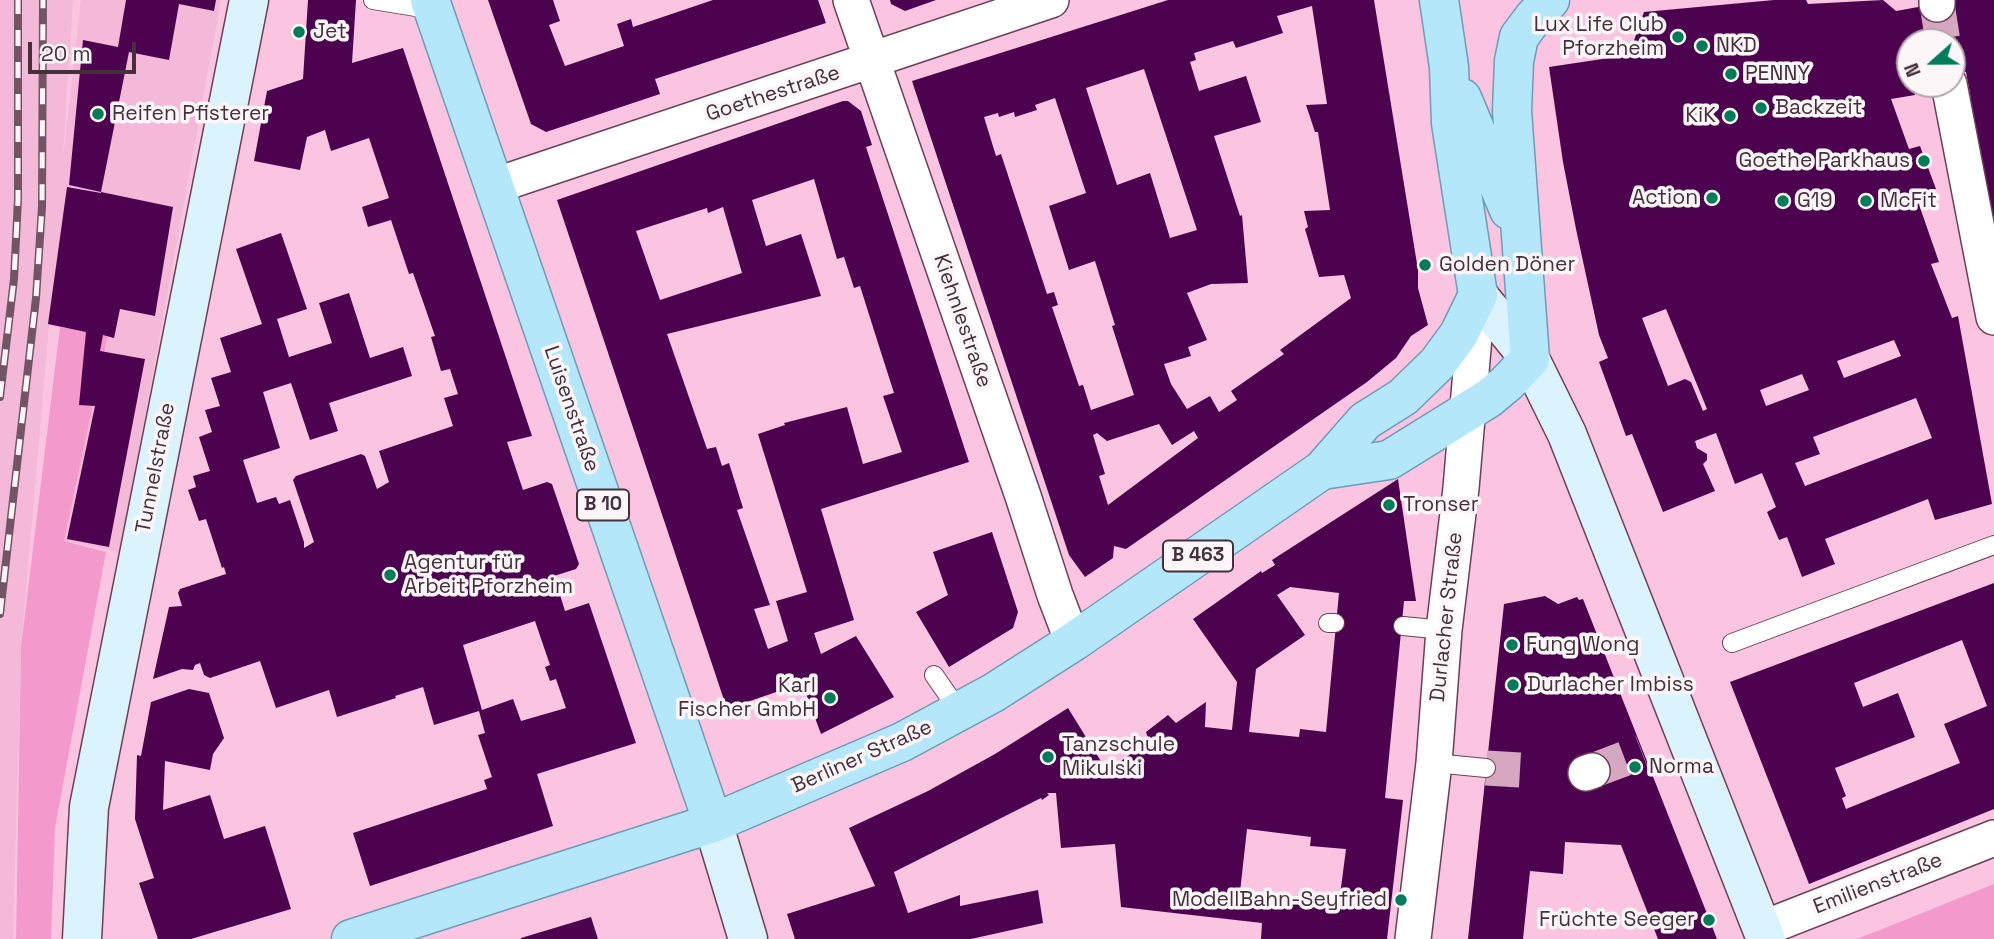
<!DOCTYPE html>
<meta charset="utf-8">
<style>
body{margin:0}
#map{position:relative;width:1994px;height:939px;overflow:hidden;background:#fbc5e1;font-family:"Space Grotesk",sans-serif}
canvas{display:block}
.north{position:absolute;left:1896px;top:28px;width:70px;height:70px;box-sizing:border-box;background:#fcf6f9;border:2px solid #b2a6ad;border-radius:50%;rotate:249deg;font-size:19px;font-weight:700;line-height:28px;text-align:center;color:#442f3a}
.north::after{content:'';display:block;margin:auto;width:24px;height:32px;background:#007c5b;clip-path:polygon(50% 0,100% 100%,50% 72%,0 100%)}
.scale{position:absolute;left:28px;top:42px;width:108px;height:32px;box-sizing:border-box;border:4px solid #442f3a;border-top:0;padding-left:9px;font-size:21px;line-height:24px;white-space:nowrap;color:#442f3a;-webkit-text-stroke:5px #fcf6f9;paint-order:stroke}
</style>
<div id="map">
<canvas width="1994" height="939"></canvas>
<div class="north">N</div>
<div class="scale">20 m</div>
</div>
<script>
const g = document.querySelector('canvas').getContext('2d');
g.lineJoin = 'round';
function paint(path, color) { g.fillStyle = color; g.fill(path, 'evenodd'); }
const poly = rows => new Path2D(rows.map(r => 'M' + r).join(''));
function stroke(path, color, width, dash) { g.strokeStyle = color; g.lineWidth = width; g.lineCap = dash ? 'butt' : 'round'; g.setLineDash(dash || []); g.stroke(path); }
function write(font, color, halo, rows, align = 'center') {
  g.font = font + ' "Space Grotesk",sans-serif'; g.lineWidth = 7; g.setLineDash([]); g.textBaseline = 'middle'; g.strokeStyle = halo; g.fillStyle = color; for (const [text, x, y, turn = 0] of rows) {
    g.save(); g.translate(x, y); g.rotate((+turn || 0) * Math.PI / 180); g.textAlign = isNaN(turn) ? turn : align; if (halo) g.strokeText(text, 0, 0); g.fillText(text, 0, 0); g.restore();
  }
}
paint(poly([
 [0,0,73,0,63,159,81,0,221,0,120,552,64,541,108,335,49,326,21,647,13,939,0,939]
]), '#f4b8d8');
paint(poly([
 [60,327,108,335,64,541,106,552,55,828,51,939,16,939,21,647],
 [1994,884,1994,939,1856,939,1880,930]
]), '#f499cb');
paint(poly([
 [126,0,216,0,214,11,179,4,169,60,129,52,101,192,173,207,155,316,120,309,114,338,103,335,100,351,145,359,109,547,67,539,95,406,79,405,86,332,48,324,67,187,101,193,101,192,69,185,83,40,118,47],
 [308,0,356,0,352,63,403,48,532,436,507,442,523,490,547,482,552,484,579,564,576,569,554,576,565,611,589,603,636,743,537,774,553,826,370,886,353,833,487,789,484,780,492,777,478,735,485,733,479,711,434,725,423,687,395,696,396,698,337,717,329,690,276,708,260,661,210,678,204,675,200,663,195,665,193,670,182,669,153,679,169,607,182,606,178,593,180,589,226,574,224,567,222,568,206,519,199,521,188,490,196,487,193,476,210,471,199,437,212,432,205,410,220,406,211,378,231,372,220,338,262,324,236,249,281,233,307,309,277,319,289,357,332,343,319,303,349,293,370,358,403,347,412,376,329,403,338,431,310,440,291,383,263,392,280,448,243,460,257,503,276,497,279,504,290,500,304,542,304,548,314,542,293,480,296,476,361,454,365,456,377,489,389,482,379,451,453,426,444,398,458,394,450,369,441,371,431,337,435,336,413,273,409,274,391,220,368,227,362,207,389,198,369,138,331,151,325,130,307,137,300,170,254,161,267,91,303,79],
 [535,621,550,665,545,667,550,681,556,679,566,708,521,721,513,699,482,710,463,645],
 [488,0,553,0,560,21,549,25,565,66,624,46,617,24,631,19,633,27,713,0,818,0,826,23,655,79,660,94,546,132,531,124],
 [890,0,936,0,905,11,891,4],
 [1168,0,1374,0,1418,270,1418,288,1428,325,1411,336,1396,358,1367,382,1126,549,1114,546,1113,558,1085,577,1069,555,912,81],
 [1312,6,1327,104,1306,105,1315,132,1318,132,1330,210,1304,211,1308,227,1305,229,1319,277,1344,275,1351,298,1280,350,1284,354,1231,391,1237,400,1219,412,1210,396,1187,409,1171,384,1164,364,1191,356,1188,347,1207,340,1187,293,1211,284,1248,283,1242,215,1240,216,1214,136,1261,122,1246,76,1199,91,1190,62,1196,60,1194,53,1233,41,1236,48,1283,33,1277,16],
 [1144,69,1197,230,1170,238,1150,173,1117,185,1086,88],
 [1055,98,1086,193,1049,206,1069,270,1095,261,1115,325,1112,326,1134,395,1091,410,1083,385,1079,386,1052,307,1058,305,1054,292,1047,294,1001,154,996,156,984,117,998,113,999,117,1014,112,1015,117,1037,110,1035,105],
 [1159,424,1172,445,1194,431,1198,438,1108,505,1099,476,1105,474,1093,435,1097,433,1107,441],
 [1774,0,1806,0,1808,4,1883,0,1896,11,1957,0,1994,0,1994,238,1968,100,1971,99,1966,72,1952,73,1952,42,1910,42,1910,84,1913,84,1915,95,1891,99,1909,149,1920,146,1936,189,1916,196,1939,262,1931,264,1952,318,1958,316,1992,504,1935,520,1928,499,1825,539,1835,564,1802,577,1787,537,1779,540,1767,512,1776,507,1762,473,1735,484,1716,433,1695,441,1697,448,1707,454,1707,460,1703,464,1715,491,1663,512,1632,434,1626,436,1599,362,1608,358,1599,335,1576,229,1563,162,1549,67,1629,55,1644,12],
 [1666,309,1707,409,1703,411,1691,382,1685,379,1668,386,1642,318],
 [1894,340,1901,356,1844,378,1837,361],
 [1802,374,1809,390,1766,406,1760,390],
 [1916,398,1932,438,1805,486,1795,463,1820,454,1813,437],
 [843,101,848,101,861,111,872,145,866,147,969,462,821,509,854,620,814,633,821,654,856,636,894,697,821,734,801,680,782,687,782,690,727,709,557,200],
 [814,179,837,259,844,257,854,288,860,286,878,343,894,393,883,396,902,452,863,464,847,407,784,423,785,425,758,434,807,592,776,601,788,641,768,649,754,609,770,605,737,510,743,508,729,463,722,466,716,447,707,449,667,334,821,296,801,234,766,246,752,200],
 [723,207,742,273,660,300,636,231,707,208,708,213],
 [1398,479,1416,601,1404,601,1385,798,1403,800,1387,939,1261,939,1262,923,1121,907,1115,844,1061,848,1056,793,1047,793,1049,795,1042,800,1041,798,894,872,908,913,960,895,960,906,1038,890,1043,923,971,939,795,939,787,914,875,886,849,828,928,791,995,754,1068,708,1107,771,1149,741,1146,732,1168,715,1176,723,1206,702,1205,727,1232,730,1237,682,1193,619,1261,571,1262,573,1275,565,1272,560],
 [1290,587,1339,593,1326,732,1300,729,1299,737,1249,732,1256,669,1305,635,1277,595],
 [1247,829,1311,837,1310,846,1346,849,1339,903,1240,892],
 [992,532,1018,612,1013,628,949,667,916,612,948,595,933,552],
 [1994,583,1994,809,1809,884,1730,682],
 [1962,640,1987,706,1944,724,1960,763,1846,809,1842,798,1846,796,1835,768,1915,737,1898,693,1863,707,1854,683],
 [1545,596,1558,604,1577,597,1579,600,1583,599,1717,939,1658,939,1621,845,1565,842,1563,874,1530,871,1523,939,1468,939,1504,604],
 [189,689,209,693,224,738,213,754,210,770,165,761,163,810,210,795,224,839,265,826,291,909,191,939,158,939,139,883,154,878,135,819,137,755,141,756,151,702],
 [591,917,598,939,521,939,521,938]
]), '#4c024f');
stroke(poly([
 [1937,4,1943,42],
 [1486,768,1520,770],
 [1592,771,1642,752]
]), '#d6a7c0', 35, [35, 18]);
const lane = poly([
 [373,0,434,10],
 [1328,623,1335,623],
 [1403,626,1444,630],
 [1732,643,1994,545],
 [934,675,959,711],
 [1434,763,1486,768]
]);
const street = poly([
 [851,0,1023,496,1055,595,1073,642],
 [1937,0,1937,4],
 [1949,84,1994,317],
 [494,186,1051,0],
 [1586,773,1592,771],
 [1762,929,1994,838],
 [1413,939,1434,763,1444,630,1461,488,1477,302]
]);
const secondary = poly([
 [1478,295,1530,359,1567,434,1766,939],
 [713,823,748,939],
 [82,939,89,807,249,0]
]);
const primary = poly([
 [430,0,713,823],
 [1462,98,1509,210],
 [1322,470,1389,460,1489,398,1507,383,1530,359,1512,111,1514,61,1519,37,1534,17,1550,0],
 [351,939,713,823,902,742,993,693,1073,642,1322,470,1365,421,1403,397,1437,364,1459,334,1478,295,1451,123,1449,67,1439,0]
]);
stroke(lane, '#6c3f58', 20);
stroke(street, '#6c3f58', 38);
stroke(secondary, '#6c3f58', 41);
stroke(primary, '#6d9cb6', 41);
stroke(lane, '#fff', 18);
stroke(street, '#fff', 35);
stroke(secondary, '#daf3fd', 38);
stroke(primary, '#b5e7fb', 38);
const rail = poly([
 [0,397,14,279,18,199,18,0],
 [0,614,36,298,42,207,43,0]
]);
stroke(rail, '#725564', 8);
stroke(rail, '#fcf6f9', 5, [16]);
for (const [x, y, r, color] of [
 [299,32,7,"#007c5b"],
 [1678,37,7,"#007c5b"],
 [1702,46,7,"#007c5b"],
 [1731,74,7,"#007c5b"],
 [1761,108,7,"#007c5b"],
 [98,114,7,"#007c5b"],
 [1730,116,7,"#007c5b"],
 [1924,161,7,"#007c5b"],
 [1712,198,7,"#007c5b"],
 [1783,201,7,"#007c5b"],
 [1866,201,7,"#007c5b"],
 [1425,265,7,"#007c5b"],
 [1389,505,7,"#007c5b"],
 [390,575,7,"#007c5b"],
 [1512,645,7,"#007c5b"],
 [1513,685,7,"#007c5b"],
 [830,698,7,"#007c5b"],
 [1048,757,7,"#007c5b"],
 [1635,767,7,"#007c5b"],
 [1401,900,7,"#007c5b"],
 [1709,920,7,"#007c5b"]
]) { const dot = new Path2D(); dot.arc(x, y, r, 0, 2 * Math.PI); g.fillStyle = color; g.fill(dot); stroke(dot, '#fcf6f9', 2.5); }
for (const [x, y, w] of [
 [603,505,52],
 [1198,556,70]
]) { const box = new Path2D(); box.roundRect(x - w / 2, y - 15.5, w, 31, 5); g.fillStyle = '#fcf6f9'; g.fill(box); stroke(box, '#442f3a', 2); }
write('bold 19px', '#442f3a', null, [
 ["B 10",603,505],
 ["B 463",1198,556]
]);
write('21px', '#442f3a', '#fcf6f9', [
 ["Lux Life Club",1664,25,"right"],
 ["Pforzheim",1664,49,"right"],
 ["Jet",313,32],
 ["NKD",1716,46],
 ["PENNY",1745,74],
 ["Backzeit",1775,108],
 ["Reifen Pfisterer",112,114],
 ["KiK",1716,116,"right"],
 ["Goethe Parkhaus",1910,161,"right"],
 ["Action",1698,198,"right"],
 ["G19",1797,201],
 ["McFit",1880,201],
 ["Golden Döner",1439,265],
 ["Tronser",1403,505],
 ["Agentur für",404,563],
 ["Arbeit Pforzheim",404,587],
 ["Fung Wong",1526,645],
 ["Durlacher Imbiss",1527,685],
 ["Karl",816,686,"right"],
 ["Fischer GmbH",816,710,"right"],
 ["Tanzschule",1062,745],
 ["Mikulski",1062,769],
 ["Norma",1649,767],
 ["ModellBahn-Seyfried",1387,900,"right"],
 ["Früchte Seeger",1695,920,"right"]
], 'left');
write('21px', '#442f3a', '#fcf6f9', [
 ["Goethestraße",773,94,-18],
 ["Kiehnlestraße",962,321,71],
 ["Luisenstraße",571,409,71],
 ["Tunnelstraße",156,468,-79],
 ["Durlacher Straße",1447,617,-84],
 ["Berliner Straße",862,757,-24],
 ["Emilienstraße",1878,884,-21]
]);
</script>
